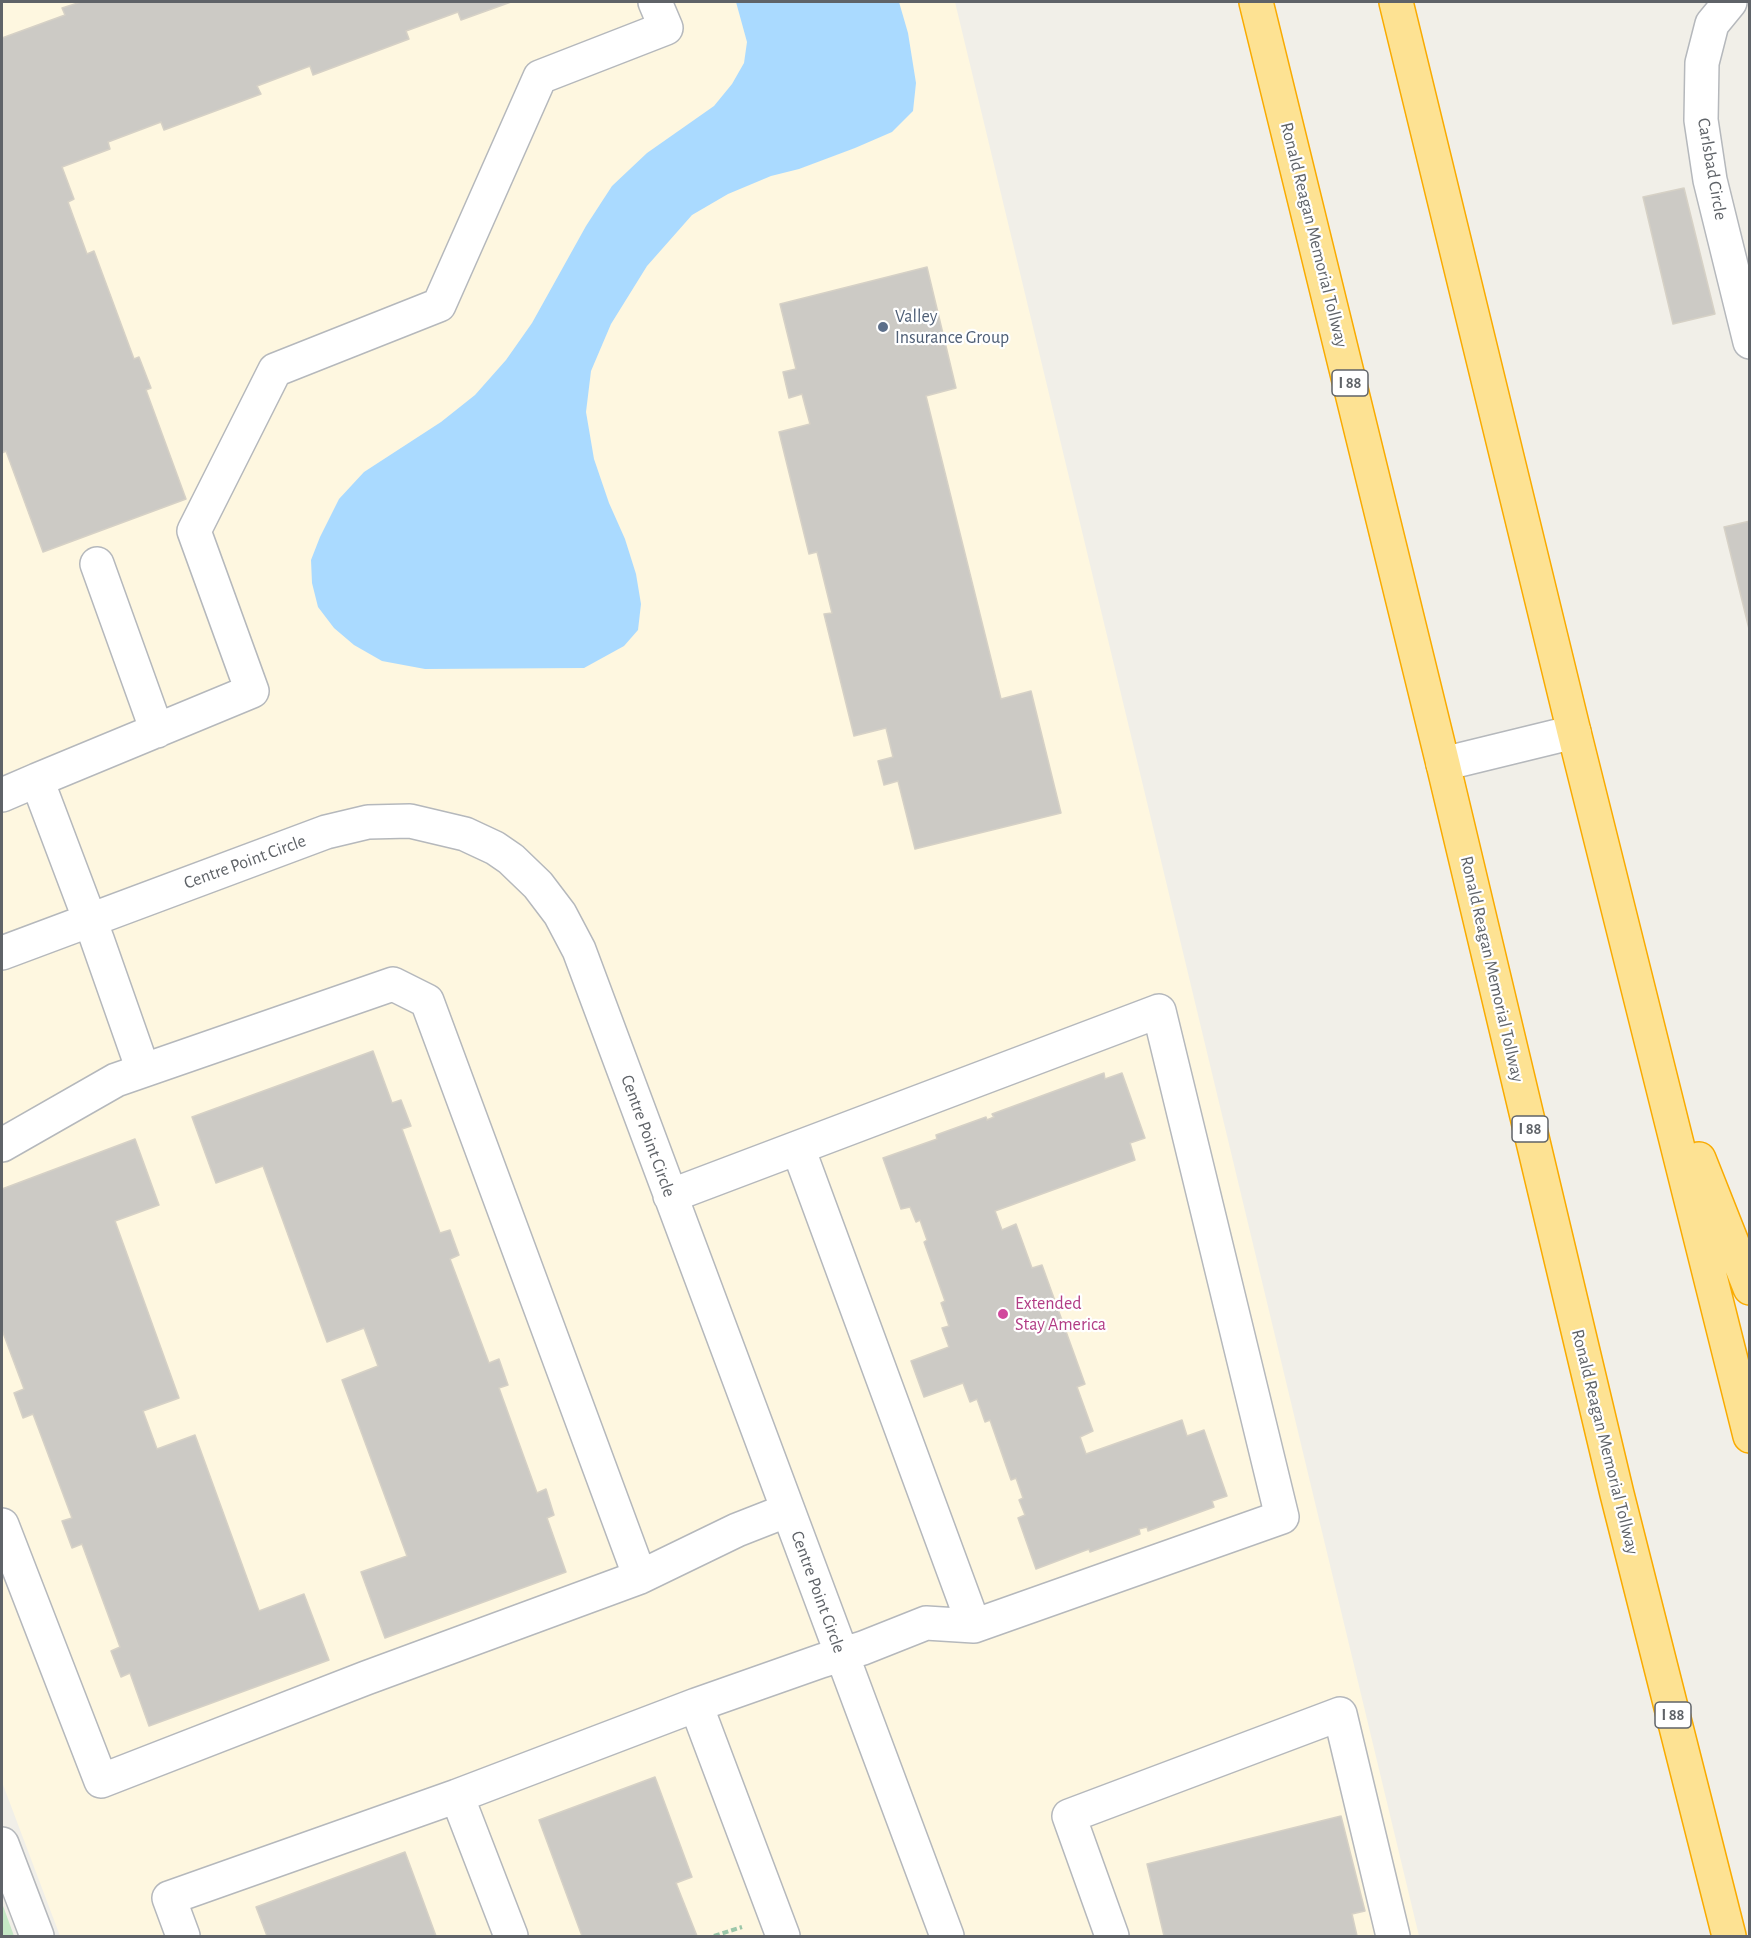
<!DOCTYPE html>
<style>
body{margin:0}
#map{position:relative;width:1751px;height:1938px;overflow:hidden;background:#f1efe8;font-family:"Alegreya Sans",sans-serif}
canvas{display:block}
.frame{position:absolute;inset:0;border:3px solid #5f6368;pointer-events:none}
</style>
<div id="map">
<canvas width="1751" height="1938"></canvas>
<div class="frame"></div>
</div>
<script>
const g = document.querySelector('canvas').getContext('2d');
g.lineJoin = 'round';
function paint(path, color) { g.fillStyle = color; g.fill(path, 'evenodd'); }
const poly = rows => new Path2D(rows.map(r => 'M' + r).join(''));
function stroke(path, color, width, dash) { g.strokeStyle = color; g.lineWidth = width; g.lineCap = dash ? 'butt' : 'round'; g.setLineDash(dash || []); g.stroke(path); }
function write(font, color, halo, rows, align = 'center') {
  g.font = font + ' "Alegreya Sans",sans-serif'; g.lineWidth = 4.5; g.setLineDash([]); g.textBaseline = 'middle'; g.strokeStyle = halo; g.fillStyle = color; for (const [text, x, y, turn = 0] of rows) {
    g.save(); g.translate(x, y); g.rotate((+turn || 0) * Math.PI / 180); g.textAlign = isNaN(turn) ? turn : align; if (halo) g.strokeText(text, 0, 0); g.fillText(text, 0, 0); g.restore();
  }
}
paint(poly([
 [2,2,955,2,1419,1936,60,1936,2,1782]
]), '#fef7e0');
paint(poly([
 [2,1903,14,1936,2,1936]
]), '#c5e8c5');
paint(poly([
 [736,2,899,2,908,33,916,83,913,111,892,132,855,148,799,169,771,176,728,194,692,215,647,266,611,324,591,371,586,412,594,459,609,503,625,539,636,574,641,604,638,630,624,646,584,668,425,669,382,661,354,645,334,628,318,607,312,583,311,560,320,537,339,499,364,472,441,422,475,395,506,360,532,323,586,226,612,186,647,153,714,106,732,84,744,63,747,42]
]), '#aadaff');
const building = poly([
 [81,2,511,2,461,20,458,12,406,31,409,39,313,75,310,66,257,86,261,94,164,130,161,122,108,142,110,149,62,167,74,199,68,202,87,254,94,251,134,359,139,357,151,388,146,390,186,499,43,552,6,451,2,453,2,38,65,15,62,8,81,2],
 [1684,188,1715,314,1673,324,1643,197,1684,188],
 [927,267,956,388,926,396,1001,699,1031,691,1061,813,915,849,898,781,884,785,878,761,893,757,886,728,854,736,824,614,832,613,817,552,809,554,779,432,810,424,802,394,789,398,783,372,796,369,780,304,927,267],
 [1750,521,1750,633,1724,527,1750,521],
 [373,1051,392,1103,401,1100,411,1126,402,1129,440,1233,450,1230,459,1255,450,1259,489,1363,499,1359,508,1385,499,1388,537,1493,546,1489,554,1515,547,1518,566,1572,385,1638,361,1572,407,1556,342,1380,378,1366,364,1328,327,1342,263,1166,216,1183,192,1117,373,1051],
 [1104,1073,1105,1079,1122,1073,1145,1138,1130,1143,1135,1160,995,1211,1002,1230,1016,1224,1032,1268,1042,1265,1085,1384,1077,1387,1093,1431,1080,1437,1086,1454,1182,1420,1187,1436,1204,1430,1227,1496,1212,1501,1214,1507,1148,1531,1147,1527,1139,1529,1140,1534,1090,1552,1089,1549,1036,1569,1018,1518,1025,1515,1019,1500,1023,1498,1016,1478,1011,1480,990,1420,985,1422,977,1399,970,1402,963,1383,924,1397,911,1361,949,1347,942,1328,949,1326,941,1303,945,1301,924,1242,927,1240,920,1220,916,1222,910,1207,901,1209,883,1158,937,1139,936,1135,986,1117,987,1120,994,1117,992,1114,1104,1073],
 [135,1139,159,1205,115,1221,179,1398,143,1411,157,1449,195,1435,259,1611,304,1594,329,1660,149,1726,130,1673,121,1677,111,1651,120,1647,82,1544,72,1548,62,1521,72,1518,33,1414,23,1418,14,1393,24,1389,2,1330,2,1189,135,1139],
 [655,1777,692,1877,676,1883,697,1936,582,1936,539,1820,655,1777],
 [1341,1816,1365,1911,1352,1914,1357,1936,1164,1936,1147,1864,1341,1816],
 [405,1852,436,1936,267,1936,256,1907,405,1852]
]);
paint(building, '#cccac5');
stroke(building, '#d6d1c6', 1.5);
const minor = poly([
 [1730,2,1712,24,1702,63,1701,120,1710,180,1750,342],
 [97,564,157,731],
 [1443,764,1574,732],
 [37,780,252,691,194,531,275,370,439,305,540,77,666,28,655,2],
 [2,795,37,780,97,939,143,1070],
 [2,953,326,832,368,822,410,821,465,834,495,848,511,859,538,885,560,914,579,950,947,1936],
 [2,1145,116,1080,393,984,427,1001,640,1577,366,1678,101,1781,2,1525],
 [798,1148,974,1626],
 [640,1577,737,1530,788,1510],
 [696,1705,783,1936],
 [457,1796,511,1936],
 [2,1844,37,1936],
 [183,1936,169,1898,457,1796,696,1705,821,1661,863,1648,926,1623,974,1626,1282,1517,1159,1011,670,1196],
 [1112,1936,1069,1816,1340,1714,1393,1936]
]);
const highway = poly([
 [1256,2,1443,764,1617,1494,1729,1936],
 [1396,2,1574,732,1750,1436],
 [1699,1159,1750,1288]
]);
stroke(minor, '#b5b8bc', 36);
stroke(highway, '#f9ab00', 36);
stroke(poly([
 [714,1936,742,1927]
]), '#9cc7a9', 4, [6, 3]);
stroke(minor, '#fff', 33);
stroke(highway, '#fde293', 33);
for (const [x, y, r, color] of [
 [883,327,6,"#5c6f8a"],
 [1003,1314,6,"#d1479c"]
]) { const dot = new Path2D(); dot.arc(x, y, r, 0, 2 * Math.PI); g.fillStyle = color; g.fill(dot); stroke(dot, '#fff', 2); }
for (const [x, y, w] of [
 [1350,383,36],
 [1530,1129,36],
 [1673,1715,36]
]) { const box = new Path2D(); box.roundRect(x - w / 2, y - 13, w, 26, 4.5); g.fillStyle = '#fff'; g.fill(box); stroke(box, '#5f6368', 1.5); }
write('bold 16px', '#5f6368', null, [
 ["I 88",1350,383],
 ["I 88",1530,1129],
 ["I 88",1673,1715]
]);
write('18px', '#5f6368', '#fff', [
 ["Carlsbad Circle",1712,169,80],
 ["Ronald Reagan Memorial Tollway",1314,235,76],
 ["Centre Point Circle",245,862,-20],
 ["Ronald Reagan Memorial Tollway",1492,969,77],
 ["Centre Point Circle",648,1136,70],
 ["Ronald Reagan Memorial Tollway",1605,1442,76],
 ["Centre Point Circle",818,1592,70]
]);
write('18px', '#4e5e75', '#fff', [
 ["Valley",895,317],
 ["Insurance Group",895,338]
], 'left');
write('18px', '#b23c85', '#fff', [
 ["Extended",1015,1304],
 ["Stay America",1015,1325]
], 'left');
</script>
